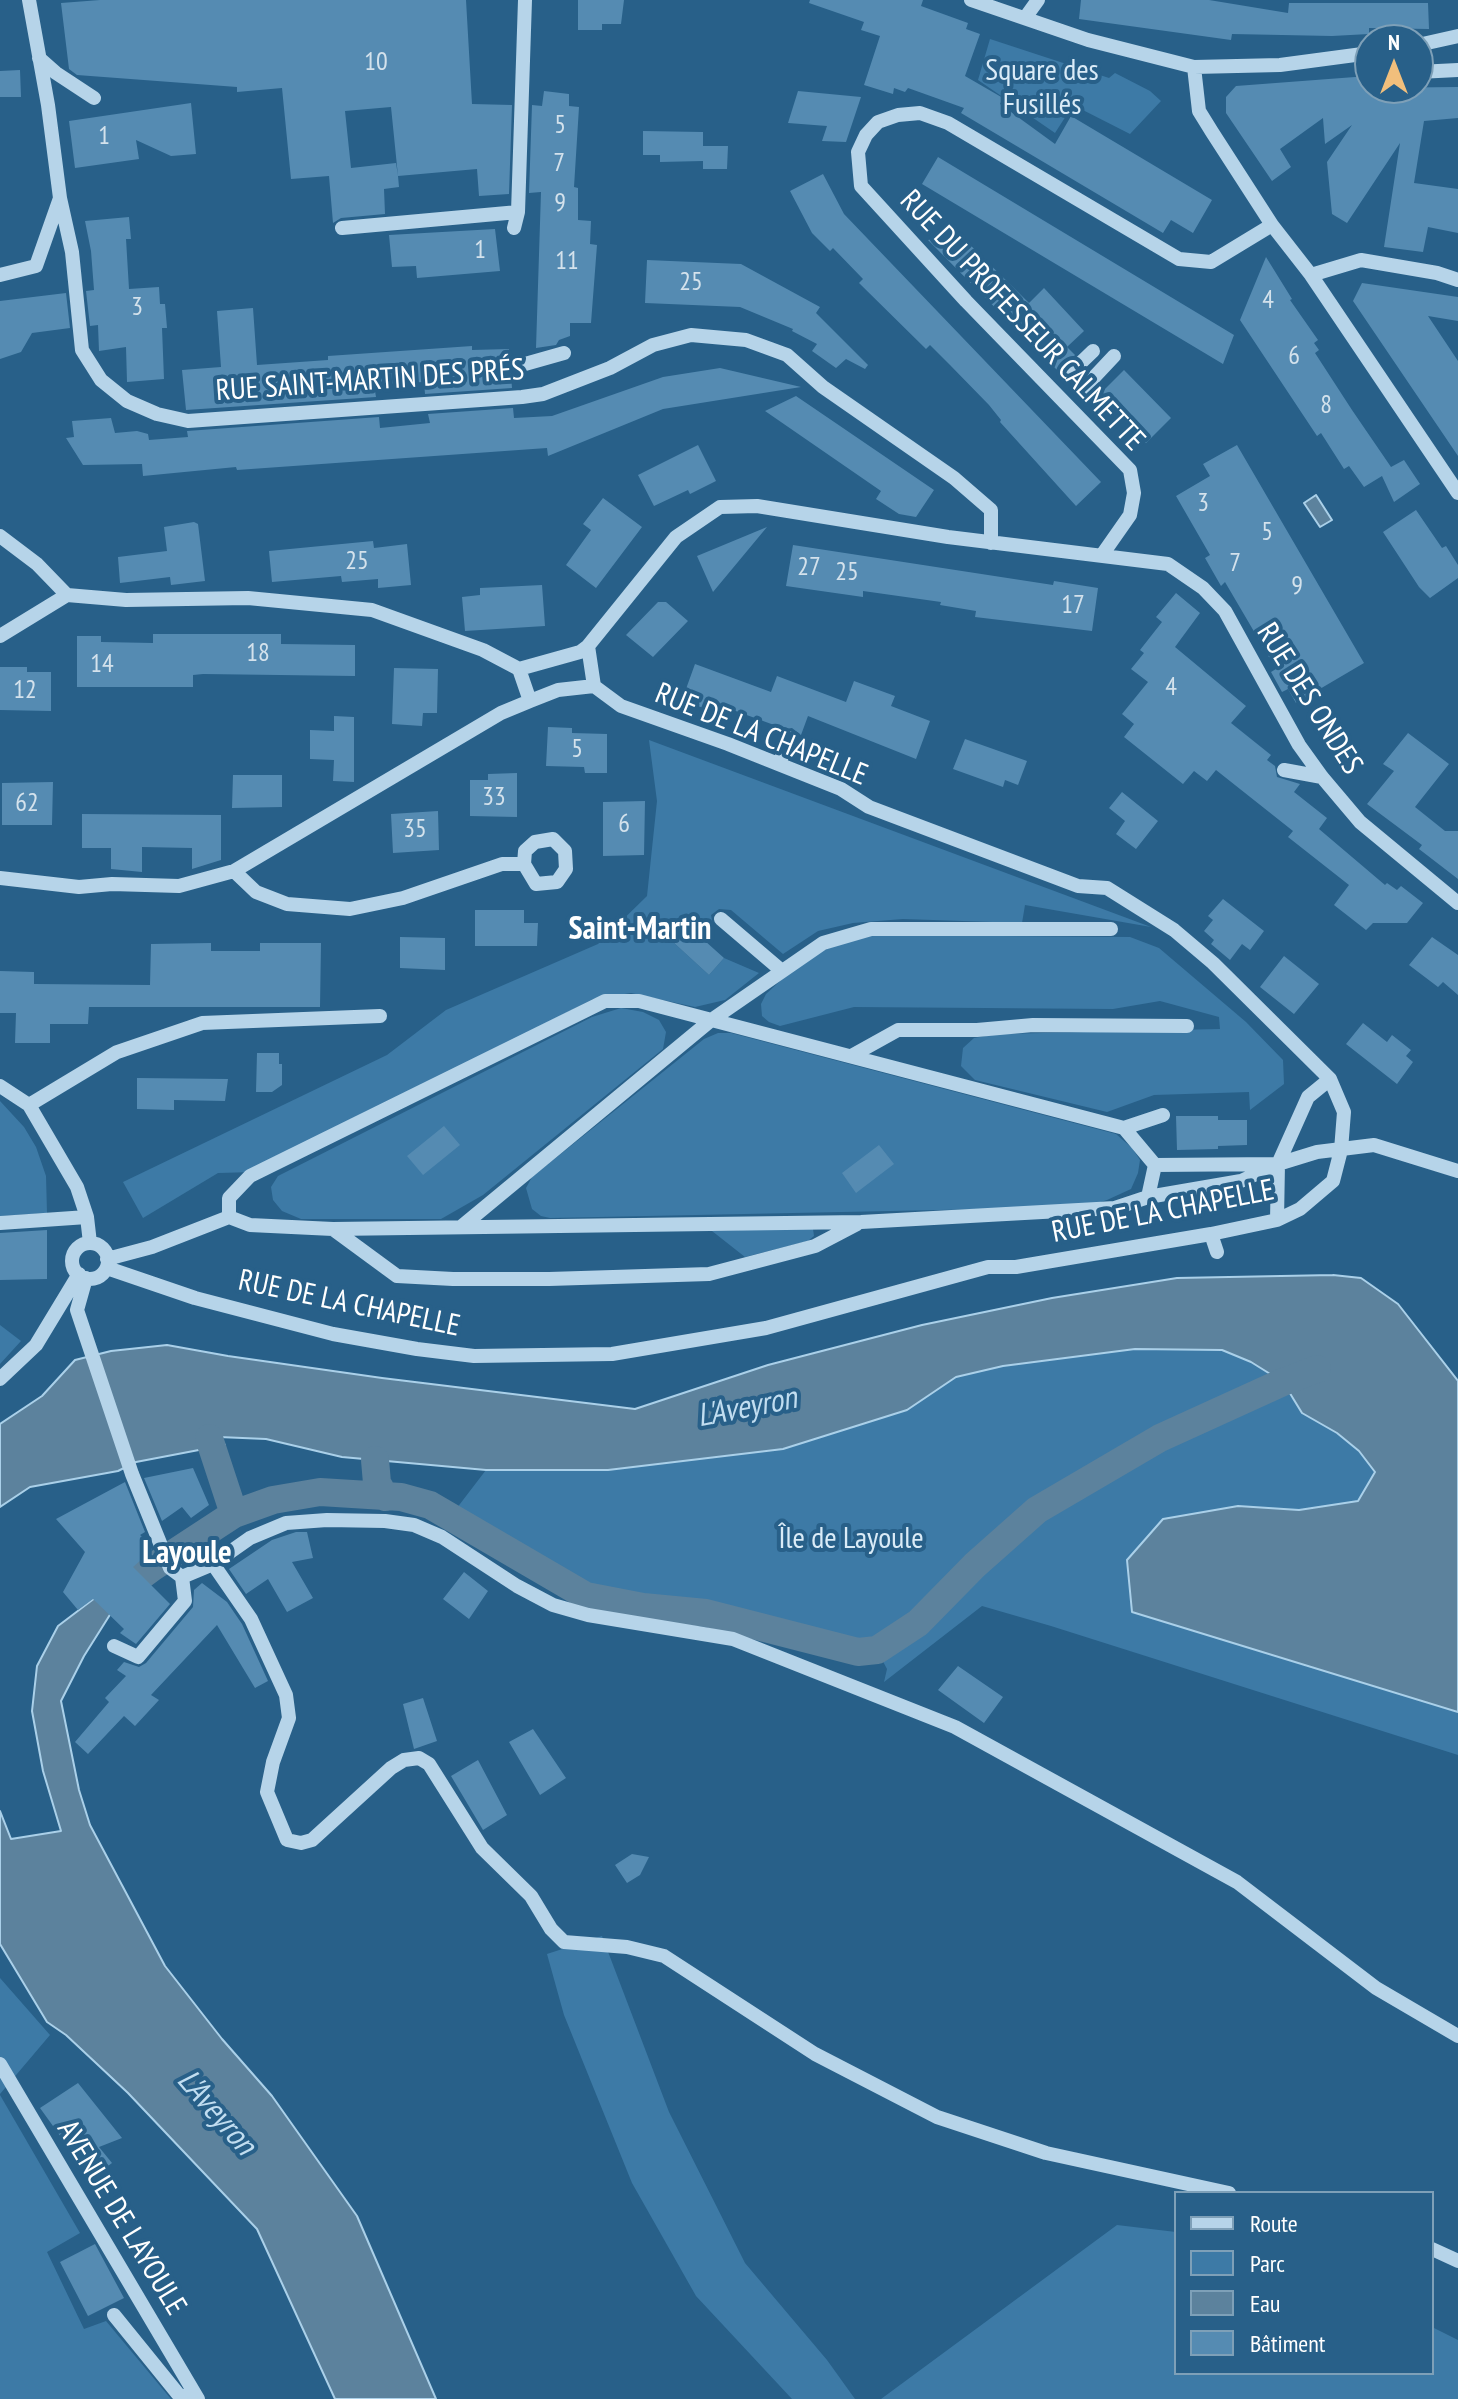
<!DOCTYPE html>
<meta charset="utf-8">
<style>
body{margin:0}
#map{position:relative;width:1458px;height:2399px;overflow:hidden;background:#286089;font-family:"PT Sans Narrow",sans-serif}
canvas{display:block}
.legend{position:absolute;left:1174px;top:2191px;width:260px;height:184px;box-sizing:border-box;background:#286089;border:2px solid #7ea0b8;margin:0;padding:10px 14px;list-style:none;font-size:24px;color:#fff}
.legend li{display:flex;align-items:center;gap:16px;height:40px}
.legend b{width:40px;border:2px solid #7ea0b8}
.north{position:absolute;left:1354px;top:24px;width:80px;height:80px;box-sizing:border-box;background:#286089;border:2px solid #7ea0b8;border-radius:50%;rotate:0deg;font-size:22px;font-weight:700;line-height:32px;text-align:center;color:#fff}
.north::after{content:'';display:block;margin:auto;width:28px;height:36px;background:#f1bf7c;clip-path:polygon(50% 0,100% 100%,50% 72%,0 100%)}
</style>
<div id="map">
<canvas width="1458" height="2399"></canvas>
<ul class="legend">
<li><b style="height:10px;background:#b6d4e9"></b>Route</li>
<li><b style="height:22px;background:#3d7aa6"></b>Parc</li>
<li><b style="height:22px;background:#5c829d"></b>Eau</li>
<li><b style="height:22px;background:#558bb2"></b>Bâtiment</li>
</ul>
<div class="north">N</div>
</div>
<script>
const g = document.querySelector('canvas').getContext('2d');
g.lineJoin = 'round';
function paint(path, color) { g.fillStyle = color; g.fill(path, 'evenodd'); }
const poly = rows => new Path2D(rows.map(r => 'M' + r).join(''));
function stroke(path, color, width, dash) { g.strokeStyle = color; g.lineWidth = width; g.lineCap = dash ? 'butt' : 'round'; g.setLineDash(dash || []); g.stroke(path); }
function write(font, color, halo, rows, align = 'center') {
  g.font = font + ' "PT Sans Narrow",sans-serif'; g.lineWidth = 8; g.setLineDash([]); g.textBaseline = 'middle'; g.strokeStyle = halo; g.fillStyle = color; for (const [text, x, y, turn = 0] of rows) {
    g.save(); g.translate(x, y); g.rotate((+turn || 0) * Math.PI / 180); g.textAlign = isNaN(turn) ? turn : align; if (halo) g.strokeText(text, 0, 0); g.fillText(text, 0, 0); g.restore();
  }
}
paint(poly([
 [990,39,1109,78,1115,73,1150,91,1161,101,1130,134,1073,105,1055,133,978,80],
 [649,740,1151,927,1025,905,1022,923,903,919,853,923,818,931,783,954,731,910,719,909,711,915,714,931,697,915,673,942,709,975,724,958,759,973,725,1000,695,1007,631,993,593,999,254,1172,218,1173,143,1218,123,1182,387,1055,446,1010,598,944,647,896,657,801],
 [877,935,1130,937,1159,948,1246,1022,1283,1060,1284,1084,1250,1110,1249,1092,1154,1095,1107,1112,975,1080,961,1066,963,1048,974,1038,998,1034,1220,1029,1219,1017,1160,1001,1113,1009,854,1007,780,1026,769,1022,762,1016,761,1004,766,994,805,958,856,937],
 [621,1008,643,1012,659,1020,666,1032,663,1049,483,1195,441,1219,301,1219,282,1211,273,1200,271,1187,278,1176,592,1017],
 [718,1033,731,1033,1116,1134,1132,1148,1140,1160,1138,1173,1131,1189,1107,1200,1085,1207,550,1218,541,1216,532,1209,526,1188,532,1177,704,1039],
 [0,1101,24,1127,36,1147,46,1176,47,1213,0,1216],
 [805,1228,813,1229,814,1236,808,1241,745,1257,712,1231],
 [0,1325,21,1341,0,1364],
 [1135,1349,1222,1350,1251,1362,1283,1382,1291,1397,1359,1451,1375,1472,1359,1501,1299,1510,1238,1506,1132,1612,1458,1712,1458,1755,1051,1626,982,1606,884,1682,887,1669,877,1650,858,1652,706,1613,643,1607,586,1596,450,1517,486,1470,608,1470,907,1410,956,1377,1003,1366],
 [602,1936,669,2112,745,2263,827,2360,855,2399,792,2399,696,2296,632,2183,564,2015,547,1954],
 [0,1978,50,2035,0,2094],
 [0,2095,80,2233,47,2252,84,2329,106,2321,171,2399,0,2399],
 [1117,2225,1176,2232,1176,2373,1432,2373,1432,2327,1458,2340,1458,2399,881,2399]
]), '#3d7aa6');
const water = poly([
 [1316,495,1332,520,1320,527,1304,503,1316,495],
 [1333,1275,1361,1278,1398,1304,1458,1381,1458,1712,1132,1612,1127,1560,1163,1519,1238,1506,1299,1510,1358,1501,1375,1472,1359,1451,1337,1433,1302,1413,1283,1382,1251,1362,1222,1350,1135,1349,1003,1366,956,1377,907,1410,783,1449,608,1470,486,1470,342,1457,266,1439,219,1437,225,1445,136,1462,118,1471,30,1487,0,1507,0,1424,42,1396,75,1360,111,1351,167,1345,228,1356,382,1378,635,1409,768,1365,922,1325,1052,1298,1177,1278,1333,1275],
 [112,1585,123,1594,84,1656,61,1701,79,1790,90,1825,165,1966,222,2039,272,2096,357,2216,436,2399,335,2399,257,2229,128,2093,66,2035,47,2022,0,1944,0,1811,11,1839,61,1831,43,1771,32,1711,37,1666,58,1626,112,1585]
]);
paint(water, '#5c829d');
stroke(water, '#aad0e9', 2);
stroke(poly([
 [209,1438,234,1514],
 [375,1460,377,1483,385,1497],
 [111,1598,153,1567,234,1514,273,1500,320,1492,401,1497,430,1505,586,1596,643,1607,706,1613,858,1652,877,1650,918,1623,975,1565,1037,1510,1160,1438,1283,1382,1317,1369]
]), '#5c829d', 28);
paint(poly([
 [100,0,466,0,472,104,512,105,509,194,479,196,477,169,398,176,399,187,384,189,385,214,341,218,333,223,329,176,291,179,282,88,237,92,237,87,77,75,69,69,61,3],
 [391,107,398,176,396,163,351,168,345,111],
 [578,0,624,0,621,24,602,24,602,30,578,30],
 [810,0,923,0,921,6,968,23,966,29,980,34,965,76,1003,98,1000,104,1055,144,1071,116,1212,200,1193,233,1171,220,1163,233,961,113,964,108,908,88,905,92,894,88,893,94,864,85,880,36,861,30,864,22,809,3],
 [1081,0,1209,0,1288,13,1289,3,1428,3,1429,29,1369,28,1369,34,1332,36,1232,34,1231,40,1079,19],
 [20,70,21,97,0,97,0,71],
 [1355,77,1370,78,1370,88,1458,87,1458,118,1424,121,1414,183,1458,189,1458,233,1428,227,1423,252,1384,247,1400,143,1347,223,1332,214,1327,162,1352,125,1325,144,1323,118,1280,149,1291,167,1272,181,1226,113,1226,97,1236,86],
 [544,91,569,94,569,106,579,107,574,187,578,188,578,220,591,221,590,244,597,245,591,323,570,323,570,336,559,340,556,345,536,348,541,192,529,193,532,105,542,106],
 [798,91,861,97,846,142,822,141,827,126,788,123],
 [191,103,196,154,171,156,136,140,139,159,75,168,69,121],
 [643,131,703,132,703,146,728,146,727,169,703,169,703,161,660,162,660,155,643,155],
 [938,157,1234,335,1223,364,922,184],
 [823,174,844,214,1101,482,1076,506,1000,422,1001,420,989,405,950,365,930,345,926,349,859,283,863,279,833,248,830,251,812,233,790,191],
 [129,217,131,239,126,239,129,289,159,287,160,304,165,304,167,328,162,328,164,379,127,382,126,347,99,351,98,325,90,326,86,291,94,290,91,251,85,221],
 [495,229,500,271,417,278,416,266,392,267,389,235],
 [959,234,1029,303,1044,288,1084,331,1067,347,1075,355,1059,372,928,240],
 [1266,257,1292,299,1290,300,1318,340,1314,343,1319,350,1315,353,1352,410,1391,467,1404,460,1420,484,1394,502,1382,476,1364,487,1349,466,1344,469,1321,433,1317,436,1240,320],
 [647,260,741,264,820,307,816,313,868,365,865,369,846,359,836,368,812,351,817,344,792,331,793,329,740,307,645,303],
 [1362,283,1458,297,1458,321,1428,316,1458,361,1458,456,1353,301],
 [66,293,70,328,32,333,21,352,0,359,0,301],
 [253,308,257,365,328,360,328,356,472,346,472,350,509,349,512,388,425,394,424,382,400,383,374,385,376,397,186,410,182,370,221,367,217,311],
 [720,368,801,387,663,409,548,456,547,448,237,470,236,467,143,476,142,464,83,465,66,438,74,437,72,421,111,418,115,433,137,431,148,434,149,440,188,437,187,431,379,417,380,428,430,423,428,414,513,408,514,418,552,416,663,377],
 [1124,370,1171,418,1146,443,1099,395],
 [796,396,934,490,916,517,899,514,876,499,881,491,765,411],
 [698,445,716,481,690,494,688,490,654,506,638,475],
 [1237,445,1364,663,1296,703,1288,689,1282,692,1271,672,1276,669,1225,582,1221,586,1205,558,1210,555,1176,496,1210,476,1203,464],
 [603,498,642,527,596,588,566,565,591,530,583,524],
 [1416,510,1442,548,1446,546,1458,565,1458,578,1430,598,1419,587,1383,532],
 [194,522,198,524,205,581,171,585,170,577,120,583,118,557,167,551,164,527],
 [767,527,713,592,697,556],
 [373,541,374,548,407,544,411,585,378,588,378,579,342,582,341,576,272,582,269,551],
 [793,545,1053,585,1054,581,1098,588,1092,631,975,617,976,611,940,605,941,602,863,591,863,597,786,586],
 [542,585,545,626,465,631,462,597,480,595,480,588],
 [1176,593,1200,613,1175,647,1246,706,1231,723,1271,755,1267,760,1275,766,1277,777,1300,784,1294,792,1327,818,1319,829,1385,885,1387,883,1397,890,1401,886,1423,903,1407,923,1373,923,1366,930,1334,905,1349,885,1288,837,1293,831,1216,770,1207,781,1194,771,1183,784,1124,737,1134,724,1122,714,1148,682,1131,669,1144,653,1140,650,1162,622,1156,617],
 [658,602,666,602,688,621,653,657,626,635],
 [153,634,281,634,281,644,355,645,355,676,203,674,193,675,193,687,77,687,77,636,101,636,101,642,153,643],
 [695,664,771,692,777,676,846,702,854,681,895,696,891,706,930,721,916,759,808,716,801,735,792,728,785,729,733,710,730,718,682,700],
 [0,667,27,667,27,672,51,672,51,711,0,710],
 [394,668,438,669,437,713,423,713,422,726,392,724],
 [334,716,354,717,354,782,333,781,334,760,310,759,310,730,334,731],
 [548,727,572,728,572,733,607,734,607,773,585,773,584,767,546,766],
 [1408,733,1449,764,1415,807,1445,831,1458,831,1458,879,1419,849,1422,845,1367,804,1394,771,1383,764],
 [965,739,1027,761,1018,785,1005,780,1003,787,953,769],
 [517,773,517,817,470,816,470,780,488,780,488,774],
 [233,775,282,775,282,807,232,808],
 [53,782,52,825,2,825,2,783],
 [1122,792,1158,821,1136,849,1116,834,1125,821,1109,808],
 [645,801,644,855,603,856,603,802],
 [438,811,439,850,393,853,391,814],
 [82,814,221,815,221,860,192,869,192,848,142,847,142,872,111,869,111,848,82,848],
 [1223,899,1264,931,1250,950,1242,944,1230,960,1211,944,1214,940,1204,931,1213,920,1208,916],
 [475,910,524,910,524,923,538,923,537,946,475,946],
 [697,915,714,931,705,941,724,958,709,975,673,942],
 [400,937,445,938,445,970,400,968],
 [1432,937,1458,955,1458,995,1443,982,1438,987,1409,965],
 [211,943,211,951,260,951,260,943,321,943,320,1007,89,1007,88,1024,50,1024,50,1043,15,1043,16,1013,0,1013,0,971,34,972,34,984,150,985,151,944],
 [1284,956,1319,984,1294,1014,1260,987],
 [1363,1023,1387,1042,1392,1035,1411,1050,1406,1056,1413,1062,1397,1084,1346,1044],
 [257,1053,279,1053,279,1064,282,1064,282,1085,272,1092,256,1092],
 [137,1078,228,1079,225,1101,174,1100,174,1110,137,1109],
 [1176,1116,1218,1116,1218,1120,1247,1120,1247,1145,1218,1146,1218,1149,1177,1150],
 [444,1126,460,1145,423,1175,407,1156],
 [879,1145,894,1164,856,1193,842,1173],
 [47,1230,47,1279,0,1280,0,1233],
 [193,1468,209,1505,191,1518,182,1507,162,1521,144,1478],
 [125,1482,145,1532,140,1535,149,1542,152,1550,133,1567,170,1604,136,1644,120,1633,124,1629,93,1599,78,1610,63,1592,85,1552,56,1519],
 [296,1532,307,1532,313,1558,292,1562,313,1598,287,1612,268,1579,246,1594,229,1569,272,1540],
 [464,1572,488,1591,469,1619,443,1599],
 [202,1583,227,1602,242,1624,268,1681,255,1688,217,1625,151,1695,159,1700,135,1726,124,1716,88,1754,75,1742,109,1702,105,1698,126,1676,117,1670,124,1662,139,1667,146,1663,193,1607,194,1590],
 [958,1666,1003,1697,984,1723,938,1690],
 [423,1698,437,1741,414,1749,403,1704],
 [533,1729,566,1778,540,1795,509,1742],
 [478,1760,507,1815,483,1830,451,1776],
 [632,1854,649,1857,640,1875,627,1883,615,1865],
 [78,2083,122,2138,99,2147,112,2163,97,2174,83,2162,70,2141,66,2144,40,2108],
 [95,2244,124,2298,88,2316,60,2262]
]), '#558bb2');
stroke(poly([
 [29,0,48,105,60,198,72,252,82,350,101,380,127,401,157,414,188,421,522,397,543,394,610,368,653,345,691,335,746,340,787,355,823,387,954,478,991,510,991,543],
 [971,0,1088,40,1194,67,1280,65,1370,53],
 [1025,18,1038,0],
 [1418,45,1458,36],
 [39,58,56,73,94,98],
 [1194,67,1199,111,1212,132,1272,225,1311,275,1458,493],
 [1418,72,1458,70],
 [342,228,518,212],
 [514,228,518,212,525,0],
 [0,275,36,266,60,198],
 [1311,275,1361,260,1437,273,1458,280],
 [518,366,564,353],
 [1068,375,1093,351],
 [1083,389,1114,356],
 [0,536,37,564,67,595],
 [1102,555,1130,515,1134,493,1130,470,966,301,861,186,858,152,866,135,878,122,898,115,920,113,948,123,1179,259,1211,262,1272,225],
 [0,636,67,595,126,600,248,598,372,610,483,650,519,669],
 [519,669,580,652,588,646,676,537,720,507,757,506,948,537,1168,564,1203,588,1225,611,1299,745,1322,777,1360,822,1458,903],
 [530,701,558,690,594,686],
 [779,764,789,738],
 [1284,770,1322,777],
 [234,871,256,892,287,904,350,909,403,898,502,864,524,864,536,884,557,882,566,869,565,851,553,839,535,842,525,851,524,864],
 [0,878,79,887,112,884,179,886,234,871,501,713,530,701,519,669],
 [721,919,782,971],
 [853,1055,898,1030,977,1030,1033,1025,1187,1026],
 [0,1086,29,1105,77,1187,87,1217,90,1243],
 [29,1105,117,1052,202,1023,380,1016],
 [1124,1128,1163,1115],
 [1155,1165,1124,1128,639,1001,605,1001,250,1176,229,1198,229,1217,250,1225,333,1229,861,1222,1115,1208,1148,1197,1155,1165,1278,1164],
 [1148,1197,1241,1181,1278,1164,1317,1152,1374,1145,1458,1171],
 [1277,1220,1278,1164,1308,1097,1330,1079],
 [0,1223,87,1217],
 [461,1227,710,1021,823,943,871,929,1111,929],
 [333,1229,397,1276,453,1279,549,1279,709,1274,815,1246,857,1224],
 [1211,1234,1217,1252],
 '72 1261a18 18 0 1 1 36 0a18 18 0 1 1-36 0Z',
 [107,1259,152,1247,229,1217],
 [107,1268,195,1298,333,1334,417,1349,474,1356,612,1354,766,1328,988,1267,1016,1267,1211,1234,1277,1220,1300,1209,1333,1181,1341,1150,1344,1112,1330,1079,1213,963,1174,930,1107,888,1078,886,869,807,841,789,728,744,621,706,594,686,588,646],
 [86,1278,77,1310,132,1474,160,1543,170,1568,182,1577,213,1564,250,1538,286,1523,327,1520,385,1521,414,1525,442,1537,517,1586,553,1605,588,1615,733,1639,955,1727,1237,1882,1376,1988,1458,2036],
 [0,1379,36,1345,79,1274],
 [213,1564,251,1619,286,1695,289,1718,273,1762,267,1792,287,1840,301,1843,312,1840,391,1768,404,1760,419,1758,429,1764,482,1848,531,1896,551,1929,564,1942,627,1947,664,1956,815,2054,937,2117,1046,2153,1229,2193],
 [114,1646,138,1657,185,1601,182,1577],
 [0,2064,198,2399],
 [1432,2249,1458,2261],
 [114,2315,178,2394,189,2399]
]), '#b6d4e9', 14);
write('26px', '#d4e2ec', null, [
 ["10",376,63],
 ["5",560,126],
 ["1",104,137],
 ["7",559,164],
 ["9",560,204],
 ["1",480,251],
 ["11",567,262],
 ["25",691,283],
 ["4",1268,301],
 ["3",137,308],
 ["6",1294,357],
 ["8",1326,406],
 ["3",1203,504],
 ["5",1267,533],
 ["25",357,562],
 ["7",1235,564],
 ["27",809,568],
 ["25",847,573],
 ["9",1297,587],
 ["17",1073,606],
 ["18",258,654],
 ["14",102,665],
 ["4",1171,688],
 ["12",25,691],
 ["5",577,750],
 ["33",494,798],
 ["62",27,804],
 ["6",624,825],
 ["35",415,830]
]);
write('30px', '#daebf7', '#286089', [
 ["Square des",1042,71],
 ["Fusillés",1042,105],
 ["Île de Layoule",851,1539]
]);
write('30px', '#fff', '#286089', [
 ["RUE DU PROFESSEUR CALMETTE",1022,321,47],
 ["RUE SAINT-MARTIN DES PRÉS",370,381,-4],
 ["RUE DES ONDES",1309,699,58],
 ["RUE DE LA CHAPELLE",761,735,22],
 ["RUE DE LA CHAPELLE",1163,1212,-11],
 ["RUE DE LA CHAPELLE",349,1304,12],
 ["AVENUE DE LAYOULE",121,2218,59]
]);
write('bold 32px', '#fff', '#286089', [
 ["Saint-Martin",640,930],
 ["Layoule",187,1554]
]);
write('italic 32px', '#c1ddf0', '#286089', [
 ["L'Aveyron",747,1408,-11],
 ["L'Aveyron",216,2113,49]
]);
</script>
